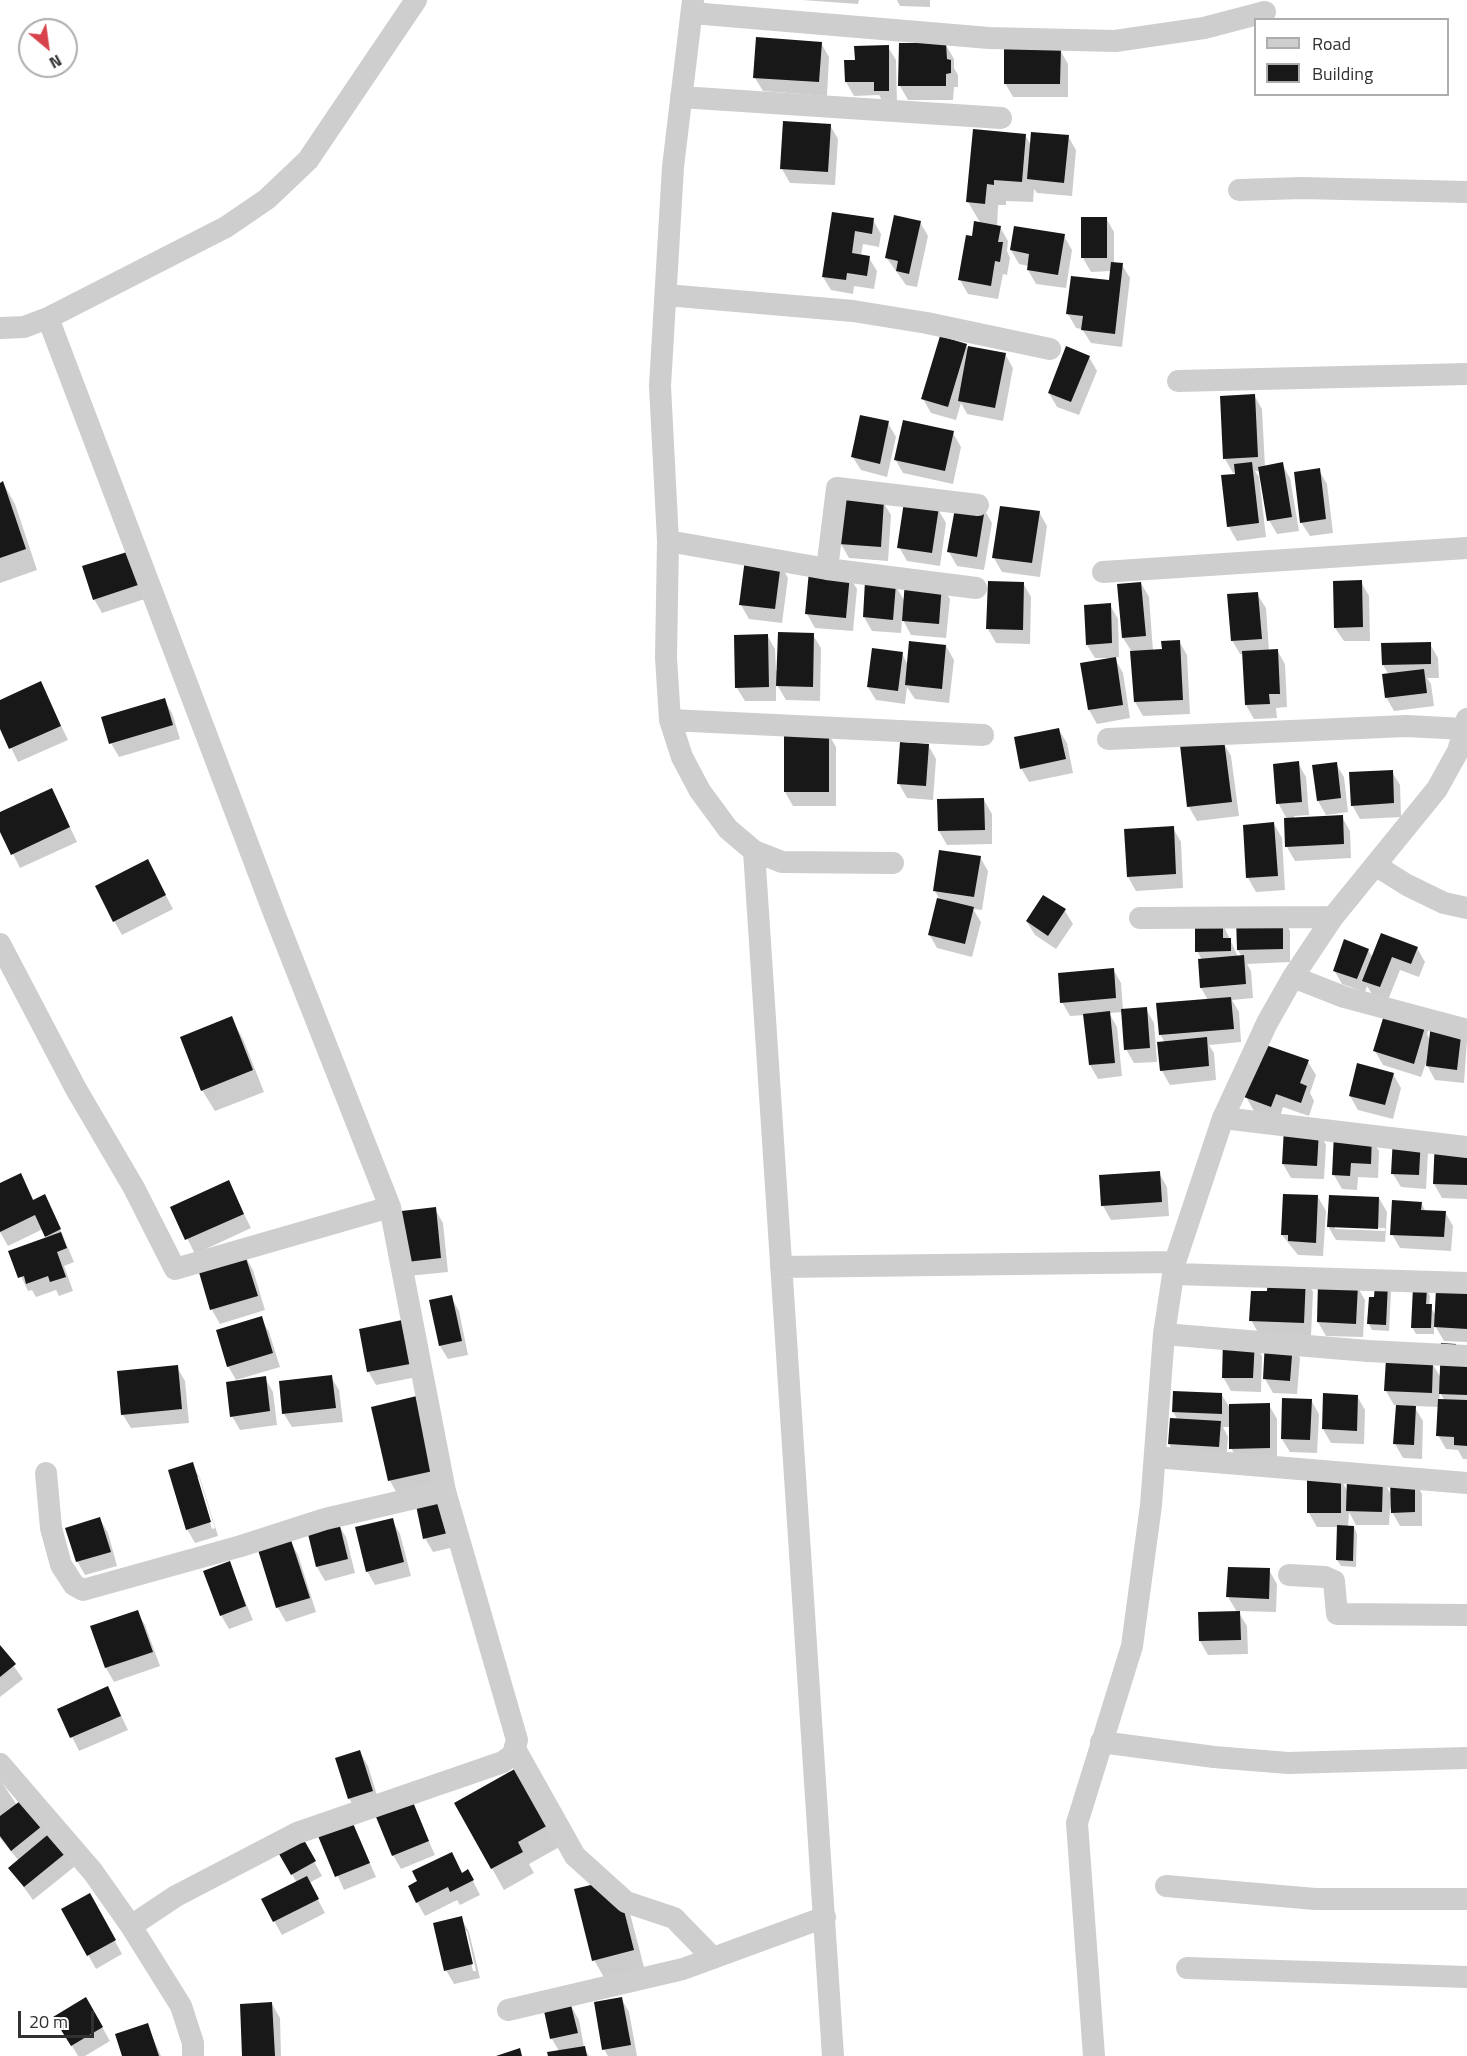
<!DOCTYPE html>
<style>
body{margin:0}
#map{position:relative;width:1467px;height:2056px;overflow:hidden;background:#fff;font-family:"Titillium Web",sans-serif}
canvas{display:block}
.legend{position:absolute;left:1254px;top:18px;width:195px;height:78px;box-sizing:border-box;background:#fff;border:2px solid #adadad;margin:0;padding:8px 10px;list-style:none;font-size:18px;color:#313131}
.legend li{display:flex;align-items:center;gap:12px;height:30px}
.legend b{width:30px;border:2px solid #adadad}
.north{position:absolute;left:18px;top:18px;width:60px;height:60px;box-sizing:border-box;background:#fff;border:2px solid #adadad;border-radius:50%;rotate:151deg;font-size:16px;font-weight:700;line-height:24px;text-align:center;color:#313131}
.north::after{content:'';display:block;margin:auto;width:21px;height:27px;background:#d8424b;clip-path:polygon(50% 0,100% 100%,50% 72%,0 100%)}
.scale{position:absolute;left:18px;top:2011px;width:76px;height:27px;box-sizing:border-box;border:3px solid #313131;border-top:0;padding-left:8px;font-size:18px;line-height:21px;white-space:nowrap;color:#313131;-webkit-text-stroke:4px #fff;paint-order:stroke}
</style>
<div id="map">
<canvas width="1467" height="2056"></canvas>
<ul class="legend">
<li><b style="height:8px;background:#cecece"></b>Road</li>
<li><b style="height:16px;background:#181818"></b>Building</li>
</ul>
<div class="north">N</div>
<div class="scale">20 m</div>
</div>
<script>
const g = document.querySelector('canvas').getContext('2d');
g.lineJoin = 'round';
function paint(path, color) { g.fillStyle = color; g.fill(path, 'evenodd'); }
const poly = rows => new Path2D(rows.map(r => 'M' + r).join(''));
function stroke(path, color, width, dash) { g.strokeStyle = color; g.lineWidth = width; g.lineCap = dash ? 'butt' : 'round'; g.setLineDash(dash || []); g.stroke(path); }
paint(poly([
 [802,0,859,0,858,4],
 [897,0,930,0,930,7,900,6],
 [821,43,829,57,827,96,763,91,755,78],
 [946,45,954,59,954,68,958,75,958,87,954,87,953,100,908,100,900,86],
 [888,47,896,60,897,104,884,104,879,95,854,96,846,82],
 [1060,50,1068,64,1068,97,1013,97,1005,83],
 [830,125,838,139,835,185,790,183,782,169],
 [1025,135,1032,147,1068,136,1076,150,1072,196,1037,193,1034,189,1033,202,1006,201,1006,205,998,205,997,227,1000,227,1008,241,1007,251,1010,258,1007,275,1003,274,998,299,968,294,960,280,973,237,981,224,968,202],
 [833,214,873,220,881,234,879,247,863,244,861,256,869,258,877,271,874,289,854,286,853,294,831,290,823,277],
 [1106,218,1114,232,1114,264,1122,265,1130,278,1122,347,1091,343,1082,329,1076,328,1068,314,1111,281,1112,271,1091,272,1083,258],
 [920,222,928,236,917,287,906,285,886,257],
 [1064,236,1072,250,1066,288,1036,284,1028,270,1029,266,1019,264,1011,250],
 [966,345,969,351,1005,354,1013,368,1003,421,967,414,961,403,956,420,931,413,923,399],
 [1089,357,1097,371,1079,415,1057,407,1049,393],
 [1254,395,1262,409,1265,467,1282,464,1290,478,1299,531,1277,534,1269,520,1261,471,1255,471,1259,477,1266,537,1237,541,1229,527,1240,472,1233,473,1225,459],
 [888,423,896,437,887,477,861,470,852,456],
 [953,433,961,447,953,484,903,473,895,459],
 [1319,470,1327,484,1333,533,1310,536,1301,522],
 [3,483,15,504,37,570,0,583,0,484],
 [883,502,891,515,888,561,849,558,841,544],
 [938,509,946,523,940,566,907,561,899,547],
 [984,509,992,523,984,570,957,566,949,552],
 [1039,512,1047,526,1040,577,1002,572,994,558],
 [139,550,157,595,102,613,94,599],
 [780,564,788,578,782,623,749,619,741,605],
 [849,576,857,589,853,631,815,628,807,614],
 [1361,582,1369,596,1370,641,1344,641,1335,628],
 [1023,583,1031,597,1030,644,996,643,988,629],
 [1141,583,1149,597,1153,651,1163,651,1179,641,1187,655,1190,714,1143,716,1135,702,1132,652,1123,638],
 [895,585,905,602,941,585,950,599,946,638,911,635,902,618,901,633,872,631,864,617],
 [1257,594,1266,608,1269,651,1277,650,1285,664,1287,707,1276,708,1277,718,1254,719,1246,705,1244,654,1240,654,1232,640],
 [1110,605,1118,619,1119,657,1114,657,1123,673,1130,718,1097,724,1089,710,1110,658,1095,658,1087,645],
 [767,635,775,649,776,671,778,671,813,635,821,648,820,701,786,700,776,683,776,701,745,701,737,688],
 [1430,644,1438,658,1439,678,1427,678,1431,684,1434,706,1394,711,1386,697,1389,675,1383,665,1383,645],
 [946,646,954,660,949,703,915,699,907,687,905,704,876,700,868,687,902,654,908,665],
 [41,683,68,740,18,762,0,725,0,701],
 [164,699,172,713,180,739,119,757,111,743],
 [1059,730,1067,743,1073,773,1029,782,1021,768],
 [828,733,836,747,836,806,793,806,785,792],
 [1223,742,1231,756,1239,816,1197,821,1189,807],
 [928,745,936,759,933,800,907,798,899,784],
 [1298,763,1306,777,1309,815,1294,816,1294,819,1342,817,1350,831,1351,858,1295,861,1287,847,1287,819,1278,803],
 [1336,764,1344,777,1348,812,1326,815,1318,801],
 [1392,772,1400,785,1401,817,1360,819,1352,805],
 [984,800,992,814,992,844,947,845,939,831],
 [59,804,77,842,20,868,0,828,0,814],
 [1274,824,1282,838,1285,890,1256,892,1248,878],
 [1173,828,1181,842,1183,888,1136,891,1128,877],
 [980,857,988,871,982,910,973,909,981,922,972,957,937,948,929,934,940,900,935,891],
 [155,875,173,909,122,935,114,921],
 [1065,911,1073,924,1056,949,1035,935,1027,922],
 [1282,917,1290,931,1290,962,1247,964,1251,971,1253,998,1232,1000,1239,1012,1241,1042,1209,1045,1214,1053,1216,1080,1170,1085,1162,1071,1159,1043,1165,1043,1160,1034,1208,1000,1201,988,1202,960,1197,951,1222,922,1238,957,1242,957,1238,950],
 [1417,948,1425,962,1419,977,1400,970,1388,1000,1372,994,1367,986,1365,992,1342,984,1334,970,1368,950,1373,958],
 [1113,969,1121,983,1123,1010,1146,1009,1154,1023,1157,1062,1134,1063,1126,1049,1123,1012,1109,1013,1117,1027,1122,1076,1098,1079,1090,1065,1085,1015,1070,1016,1062,1002],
 [231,1018,243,1039,264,1092,215,1111,202,1090],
 [1429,1028,1427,1034,1430,1040,1467,1040,1464,1083,1435,1080,1426,1063,1421,1077,1383,1065,1375,1051],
 [1308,1062,1316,1075,1310,1093,1314,1101,1309,1116,1283,1107,1279,1120,1254,1111,1246,1097],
 [1393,1074,1401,1088,1393,1119,1358,1110,1350,1096],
 [1318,1131,1326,1145,1324,1179,1291,1178,1283,1164],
 [1371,1137,1379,1151,1378,1178,1358,1177,1357,1190,1342,1189,1334,1175],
 [1395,1139,1428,1153,1426,1189,1401,1187,1393,1174],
 [1467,1142,1467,1199,1442,1198,1434,1184],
 [1159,1173,1167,1187,1169,1216,1111,1220,1103,1206,1101,1176],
 [228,1182,251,1228,195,1254,172,1208],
 [0,1185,28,1189,34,1201,52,1210,74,1262,64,1266,73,1291,59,1296,56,1290,36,1297,32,1290,28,1291,10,1252,48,1239,43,1229,8,1246,0,1232],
 [1318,1197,1326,1211,1323,1256,1298,1255,1282,1235],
 [1379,1198,1387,1212,1385,1242,1336,1240,1328,1226],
 [1335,1226,1385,1228,1385,1231,1335,1229],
 [1421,1203,1426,1212,1445,1212,1453,1226,1451,1251,1400,1248,1392,1234],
 [435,1209,443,1223,448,1272,408,1276,400,1262],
 [245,1256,253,1270,265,1310,220,1324,212,1310,199,1270],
 [1305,1278,1313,1292,1311,1336,1259,1334,1251,1320,1269,1293],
 [1357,1286,1365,1300,1363,1337,1326,1336,1318,1322],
 [1387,1286,1391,1292,1389,1331,1372,1330,1369,1324,1376,1299],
 [1426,1289,1430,1296,1429,1306,1436,1315,1467,1292,1467,1342,1444,1341,1434,1324,1434,1334,1416,1334,1412,1327],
 [451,1297,459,1311,468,1355,448,1359,440,1346],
 [261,1318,269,1332,280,1367,236,1380,228,1366],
 [401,1322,417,1377,376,1385,368,1371],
 [1254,1342,1262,1356,1261,1392,1231,1391,1223,1377],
 [1292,1345,1300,1358,1297,1394,1273,1393,1265,1379],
 [1432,1363,1441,1378,1467,1366,1467,1459,1463,1459,1458,1450,1446,1449,1438,1435,1439,1407,1414,1406,1423,1421,1422,1459,1403,1458,1395,1444,1397,1405,1394,1405,1386,1391],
 [1440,1392,1444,1400,1439,1400],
 [177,1367,185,1381,189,1423,131,1428,123,1415],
 [331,1377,339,1390,343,1422,292,1427,284,1414],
 [265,1378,273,1392,277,1425,240,1430,232,1416],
 [1222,1395,1231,1410,1269,1405,1277,1419,1277,1462,1239,1462,1231,1448,1231,1427,1223,1427,1228,1437,1226,1461,1177,1458,1169,1444,1178,1420,1173,1412],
 [1357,1396,1365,1410,1364,1444,1331,1443,1323,1429],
 [1311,1400,1319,1414,1317,1453,1290,1452,1282,1439],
 [373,1408,453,1490,459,1546,433,1552,425,1538,416,1499,402,1502,390,1481],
 [192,1464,200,1478,218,1536,195,1543,187,1529],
 [196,1477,199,1477,215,1528,212,1529],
 [1340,1478,1348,1492,1382,1479,1392,1496,1414,1480,1422,1494,1422,1526,1400,1526,1390,1508,1389,1525,1356,1525,1349,1512,1348,1527,1354,1527,1357,1534,1356,1567,1341,1566,1337,1560,1339,1527,1317,1527,1309,1513],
 [100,1519,108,1533,117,1566,85,1575,77,1561],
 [392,1520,400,1534,411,1576,375,1585,367,1571],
 [338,1524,346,1537,355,1573,325,1581,317,1567,308,1531],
 [290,1541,298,1555,316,1612,286,1622,278,1608,260,1551],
 [229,1563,253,1620,229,1629,221,1615],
 [1269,1570,1277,1584,1276,1612,1238,1611,1247,1626,1248,1654,1208,1655,1200,1641,1237,1612,1228,1597],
 [137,1612,145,1625,160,1666,114,1682,106,1668,92,1627],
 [0,1647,23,1679,0,1697],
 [108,1688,128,1730,79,1751,59,1710],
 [360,1752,368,1766,380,1805,357,1812,349,1798],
 [520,1768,563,1845,529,1864,534,1873,504,1890,456,1804],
 [0,1780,17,1805,46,1823,74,1867,33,1900,10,1868,19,1861,0,1838],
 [412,1804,435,1855,401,1869,393,1855],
 [352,1823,376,1877,344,1890,320,1836],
 [300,1835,322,1876,309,1883,325,1913,282,1935,274,1921,297,1883,277,1848],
 [468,1871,480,1895,460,1905,457,1900,425,1916,417,1902],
 [90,1895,122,1954,96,1969,63,1910],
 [627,1902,645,1971,606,1981,594,1960],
 [461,1918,469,1932,480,1978,454,1984,446,1970],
 [464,1931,467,1931,476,1971,473,1971],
 [621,1998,629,2012,637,2056,608,2056,604,2049],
 [86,1999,110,2041,85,2056,78,2056,55,2017],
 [272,2004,280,2018,281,2056,244,2056],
 [571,2006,579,2020,584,2047,589,2056,549,2056,559,2051,552,2039],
 [147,2025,161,2056,123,2056]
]), '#0003');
paint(poly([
 [756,37,822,42,819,82,753,78],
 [899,43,946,43,947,59,951,60,951,73,946,74,946,86,898,86],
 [889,45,889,91,874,91,874,82,845,82,844,60,855,60,854,46],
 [1004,48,1061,48,1060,84,1004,84],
 [783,121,831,124,828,172,780,169],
 [973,129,1026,134,1022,182,994,180,994,185,987,184,985,204,966,202],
 [1031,132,1069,135,1064,183,1027,179],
 [832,212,874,218,872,234,855,231,852,253,870,256,867,276,847,273,846,280,822,277],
 [894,215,921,221,909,274,896,271,898,261,885,258],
 [1081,217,1107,217,1107,258,1081,258],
 [974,221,1001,226,998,242,1003,242,1000,262,995,261,991,286,958,280,966,235,972,236],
 [1014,226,1065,234,1058,275,1027,270,1029,254,1010,250],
 [1111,262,1123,263,1115,334,1081,330,1083,316,1066,314,1071,276,1109,280],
 [940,336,967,344,948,407,921,399],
 [968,346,1006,353,995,408,958,401],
 [1066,346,1090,356,1071,402,1048,393],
 [1255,394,1258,457,1223,459,1220,396],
 [860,415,889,421,880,464,851,457],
 [903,420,954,431,945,471,894,460],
 [1252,462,1259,523,1227,527,1221,475,1235,474,1234,464],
 [1283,462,1292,517,1267,521,1258,467],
 [1320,468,1326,519,1300,523,1294,472],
 [3,481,26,549,0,558,0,483],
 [843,497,884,500,881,547,839,544],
 [904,502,939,507,932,553,897,548],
 [956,503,985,508,977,557,947,552],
 [1000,506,1040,511,1032,563,992,558],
 [140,548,150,581,93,600,82,566],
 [745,559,781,563,775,609,739,605],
 [809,571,850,574,846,618,805,614],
 [1362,580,1363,627,1334,628,1333,581],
 [865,581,896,584,893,620,863,617],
 [905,581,942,584,939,624,902,621],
 [988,581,1024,582,1023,630,986,629],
 [1141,582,1146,636,1122,638,1117,584],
 [1258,592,1262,639,1231,641,1227,594],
 [1111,603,1112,643,1086,645,1084,605],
 [778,632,814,633,813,687,776,686],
 [768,634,769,687,735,688,734,635],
 [1180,640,1183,700,1134,702,1130,651,1162,649,1161,641],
 [909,641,946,645,942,689,905,685],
 [1431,642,1431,664,1382,665,1381,643],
 [872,648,903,652,898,691,867,687],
 [1278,649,1280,694,1269,694,1270,704,1245,705,1242,651],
 [1116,657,1123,705,1088,710,1080,663],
 [1424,669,1427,693,1385,698,1382,674],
 [41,681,61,726,9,749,0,729,0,700],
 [165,698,173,725,109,744,101,717],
 [1059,728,1066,759,1020,769,1014,737],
 [784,732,829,732,829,792,784,792],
 [1224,740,1232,802,1187,807,1180,745],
 [900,742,929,744,926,786,897,784],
 [1299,761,1302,802,1276,804,1273,764],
 [1337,762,1341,798,1317,801,1312,765],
 [1393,770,1394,803,1351,806,1349,772],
 [52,788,70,827,11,855,0,832,0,812],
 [984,798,985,830,938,831,937,799],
 [1343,815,1344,844,1285,847,1284,818],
 [1274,822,1278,876,1246,878,1243,825],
 [1174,826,1176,874,1127,877,1124,829],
 [939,850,981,856,974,897,933,891],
 [148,859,166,895,113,922,95,886],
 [1043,895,1066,909,1048,936,1026,921],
 [937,898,974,907,965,944,928,935],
 [1283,916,1283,949,1237,950,1236,917],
 [1195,921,1223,921,1223,938,1231,938,1231,951,1195,952],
 [1381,933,1418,947,1411,964,1392,957,1380,987,1362,981],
 [1344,939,1369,949,1357,979,1333,971],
 [1244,955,1246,984,1200,988,1198,959],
 [1114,968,1116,998,1060,1003,1058,973],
 [1231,997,1234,1029,1159,1035,1156,1003],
 [1388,1002,1425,1027,1414,1064,1373,1051],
 [1147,1007,1150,1048,1124,1050,1121,1009],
 [1110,1011,1115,1063,1089,1065,1083,1014],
 [232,1016,253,1070,201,1091,180,1037],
 [1431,1024,1462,1028,1457,1070,1426,1066],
 [1207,1037,1209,1066,1160,1071,1157,1042],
 [1263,1044,1309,1060,1300,1083,1307,1086,1301,1103,1276,1094,1271,1107,1244,1097],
 [1357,1063,1394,1073,1385,1105,1349,1096],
 [1284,1128,1319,1130,1317,1166,1282,1164],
 [1334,1133,1372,1135,1371,1164,1351,1163,1350,1176,1332,1175],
 [1393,1137,1421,1138,1419,1175,1391,1174],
 [1435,1139,1467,1140,1467,1185,1433,1184],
 [1160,1171,1162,1202,1101,1206,1099,1175],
 [21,1173,33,1200,45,1194,61,1229,45,1237,35,1215,0,1232,0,1183],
 [229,1180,244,1214,185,1240,170,1207],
 [1283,1194,1318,1195,1316,1243,1288,1241,1288,1235,1281,1235],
 [1329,1195,1379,1197,1378,1229,1327,1227],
 [1392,1200,1422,1202,1421,1210,1446,1211,1444,1237,1390,1235],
 [436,1207,441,1258,398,1263,393,1212],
 [61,1232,67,1248,57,1252,66,1277,50,1282,48,1276,26,1284,24,1276,18,1278,8,1251],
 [245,1255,258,1296,210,1310,198,1269],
 [1268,1274,1306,1276,1304,1323,1249,1321,1251,1291,1267,1291],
 [1318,1283,1358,1285,1356,1324,1317,1322],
 [1375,1284,1388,1284,1386,1325,1367,1324,1369,1297,1374,1297],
 [1413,1287,1427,1288,1426,1304,1432,1304,1431,1328,1411,1328],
 [1436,1289,1467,1291,1467,1329,1434,1327],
 [452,1295,462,1341,439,1346,429,1300],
 [262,1316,273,1353,227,1367,216,1330],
 [402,1320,410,1364,367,1372,359,1329],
 [1223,1339,1255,1340,1253,1378,1222,1378],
 [1265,1341,1293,1343,1290,1381,1263,1379],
 [1441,1343,1456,1344,1455,1364,1467,1365,1467,1395,1439,1394],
 [1386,1359,1433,1362,1432,1393,1384,1391],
 [178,1365,182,1409,121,1415,117,1371],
 [332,1375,336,1408,282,1414,279,1381],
 [266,1376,270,1411,230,1417,226,1382],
 [1173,1391,1222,1393,1222,1414,1172,1412],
 [1323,1393,1358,1395,1357,1431,1322,1429],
 [425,1394,442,1469,388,1481,371,1407],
 [1282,1398,1312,1399,1310,1440,1281,1439],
 [1438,1399,1467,1400,1467,1446,1454,1445,1454,1437,1436,1436],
 [1270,1403,1270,1448,1229,1449,1229,1404],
 [1396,1405,1416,1406,1414,1445,1393,1444],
 [1170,1418,1221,1421,1219,1447,1168,1444],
 [193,1462,211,1522,186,1530,168,1470],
 [1307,1476,1341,1477,1341,1513,1307,1513],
 [1347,1478,1383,1478,1382,1512,1346,1511],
 [1415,1478,1415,1512,1391,1513,1390,1479],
 [443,1490,452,1532,423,1539,414,1496],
 [100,1517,111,1552,76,1562,65,1528],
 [393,1518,404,1562,366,1572,355,1527],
 [339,1522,348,1559,316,1567,307,1530],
 [1337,1525,1354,1526,1353,1561,1336,1560],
 [291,1540,310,1598,276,1608,258,1550],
 [230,1561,246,1606,220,1616,203,1571],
 [1228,1567,1270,1568,1269,1599,1226,1597],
 [138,1610,153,1652,105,1668,90,1626],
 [1240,1611,1241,1640,1199,1641,1198,1612],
 [0,1645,16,1664,0,1677],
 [108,1686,121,1716,70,1738,57,1709],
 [360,1750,373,1791,348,1799,335,1758],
 [520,1766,552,1823,518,1842,523,1852,491,1869,454,1803],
 [27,1796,47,1822,11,1851,0,1836,0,1816],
 [413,1802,429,1841,392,1856,376,1817],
 [352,1821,370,1863,335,1877,318,1836],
 [51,1832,67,1852,24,1887,8,1868],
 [300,1833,316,1861,291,1875,275,1847],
 [452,1852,462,1873,468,1869,474,1880,450,1892,448,1887,416,1903,408,1886,417,1881,412,1871],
 [307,1876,319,1899,273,1922,261,1899],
 [616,1879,634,1950,592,1961,574,1889],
 [90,1893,116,1940,87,1956,61,1909],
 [462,1916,473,1964,444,1971,433,1923],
 [86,1997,103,2027,71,2046,53,2017],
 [622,1997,631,2045,602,2050,594,2002],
 [272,2002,275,2056,242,2056,240,2004],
 [571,2005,578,2033,550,2039,544,2011],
 [148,2023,159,2056,122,2056,115,2034],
 [585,2046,587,2056,548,2056,547,2052],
 [520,2048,522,2056,496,2056]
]), '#181818');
stroke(poly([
 [693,0,673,167,660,386,668,541,666,658,670,720,682,757,700,791,728,829,754,851,782,862,893,863],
 [692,13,989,38,1115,41,1204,28,1265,12],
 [681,97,1001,118],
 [1239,190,1302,188,1467,192],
 [666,295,853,311,927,323,1050,349],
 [48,318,274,913,390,1207,445,1491,517,1740,513,1754,503,1762,297,1833,176,1896,131,1926],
 [0,328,24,327,48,318,226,227,267,199,308,160,416,0],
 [1178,381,1467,374],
 [668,541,827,569,976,588],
 [827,569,837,488,978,505],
 [1103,572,1467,548],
 [670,720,983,735],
 [1108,739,1406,726,1465,729],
 [754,851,833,2056],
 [1375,865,1407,885,1444,903,1467,908],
 [1140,918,1333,917],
 [0,944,76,1089,134,1188,175,1269,390,1207],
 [1293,977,1344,997,1467,1030],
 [1223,1118,1467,1147],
 [781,1267,1175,1262],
 [1175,1274,1467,1283],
 [1164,1334,1368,1351,1467,1356],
 [1155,1457,1467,1483],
 [46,1473,51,1528,61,1565,74,1585,83,1590,241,1546,325,1519,445,1491],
 [1289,1575,1325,1577,1334,1581,1337,1614,1467,1615],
 [1101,1742,1214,1757,1288,1763,1467,1758],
 [515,1749,575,1856,626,1902,674,1918,713,1958],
 [0,1764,93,1872,131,1926,181,2006,193,2043,193,2056],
 [1166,1886,1315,1899,1467,1899],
 [1187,1968,1467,1977],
 [508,2010,683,1969,825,1917],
 [1094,2056,1077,1823,1132,1646,1151,1505,1164,1334,1175,1262,1223,1118,1267,1023,1293,977,1333,917,1437,789,1458,751,1467,719]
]), '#cecece', 22);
</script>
